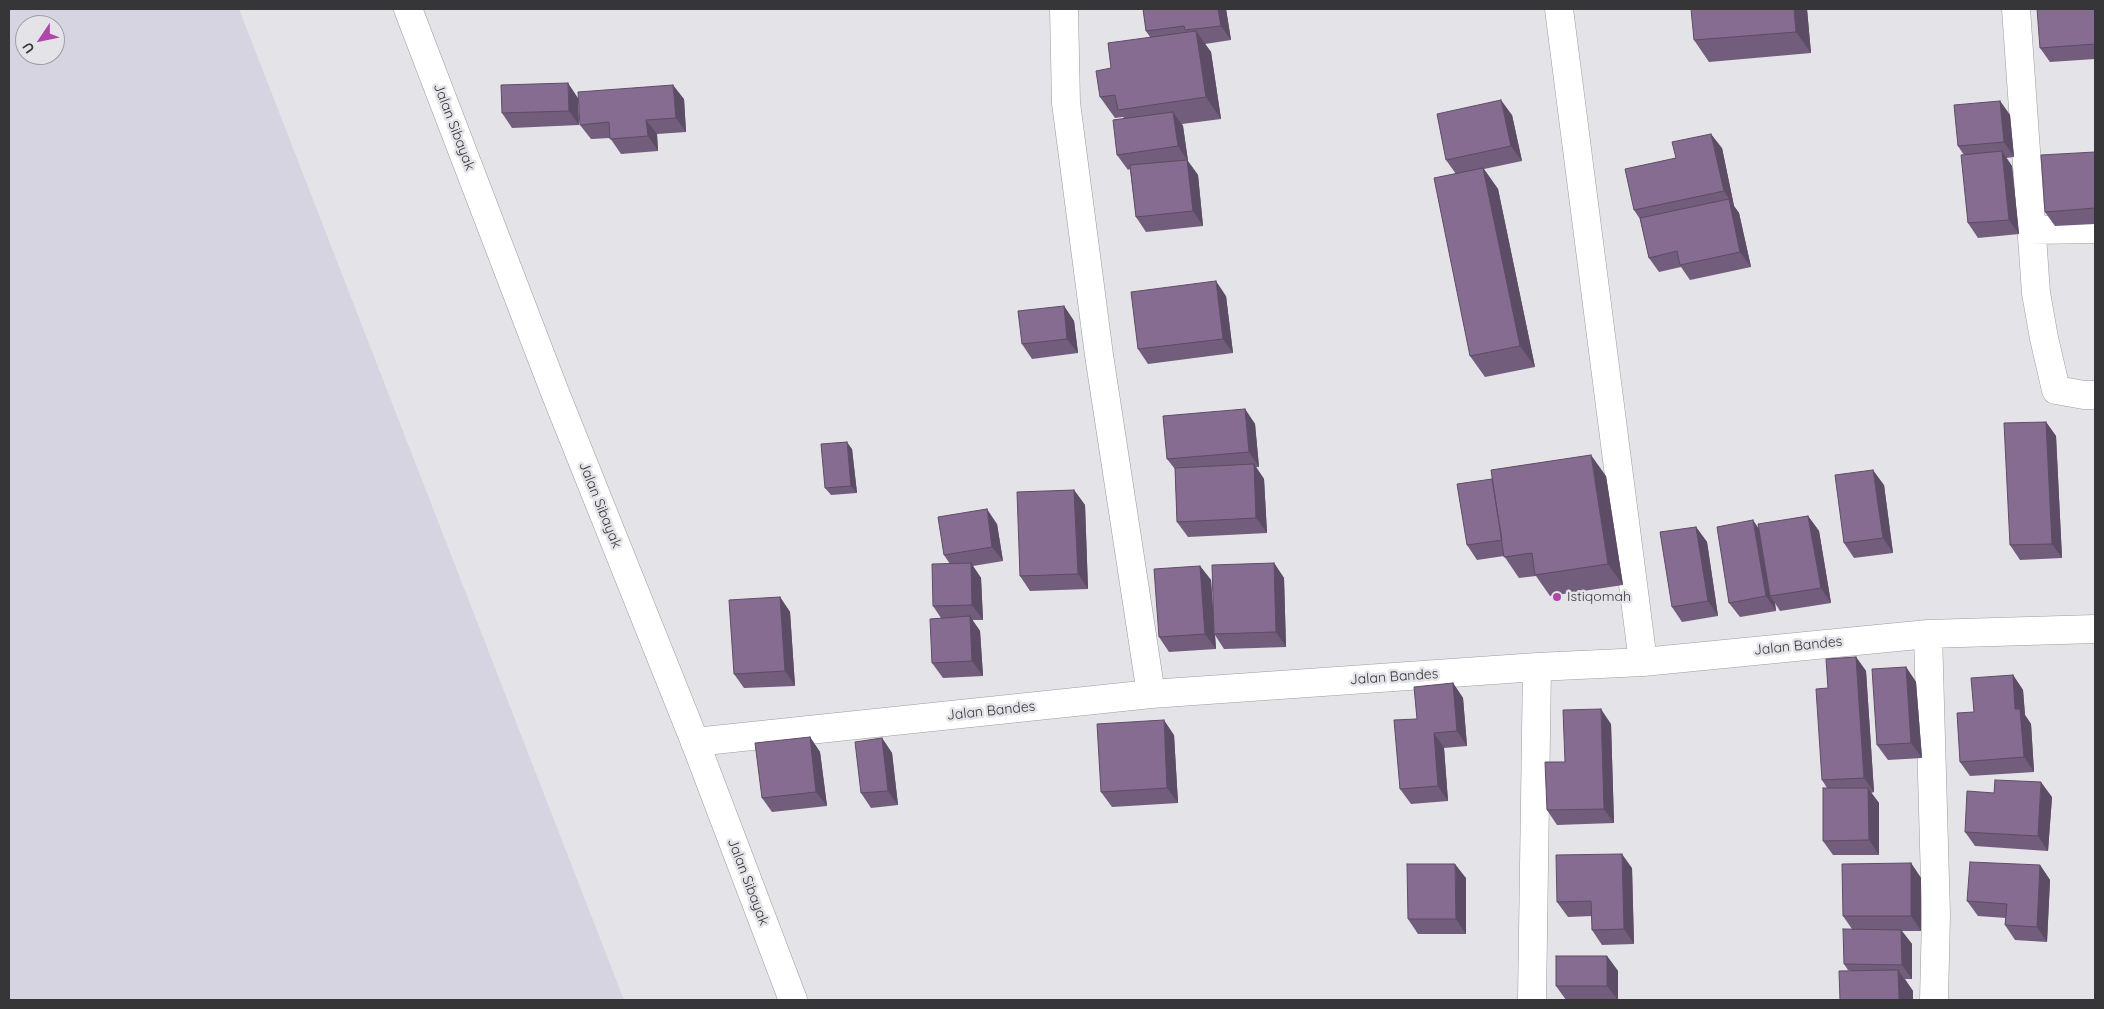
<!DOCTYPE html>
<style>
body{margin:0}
#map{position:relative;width:2104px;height:1009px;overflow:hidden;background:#e4e3e8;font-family:Quicksand,sans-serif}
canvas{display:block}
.frame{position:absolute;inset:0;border:10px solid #363537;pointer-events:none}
.north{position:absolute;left:15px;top:15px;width:50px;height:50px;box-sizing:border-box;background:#e4e3e8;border:1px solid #9e9da1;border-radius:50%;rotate:236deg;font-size:14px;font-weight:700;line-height:20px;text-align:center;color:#363537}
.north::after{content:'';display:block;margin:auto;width:18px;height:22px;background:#af47aa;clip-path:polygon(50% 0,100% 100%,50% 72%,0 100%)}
</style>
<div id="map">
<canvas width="2104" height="1009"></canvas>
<div class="frame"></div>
<div class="north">U</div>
</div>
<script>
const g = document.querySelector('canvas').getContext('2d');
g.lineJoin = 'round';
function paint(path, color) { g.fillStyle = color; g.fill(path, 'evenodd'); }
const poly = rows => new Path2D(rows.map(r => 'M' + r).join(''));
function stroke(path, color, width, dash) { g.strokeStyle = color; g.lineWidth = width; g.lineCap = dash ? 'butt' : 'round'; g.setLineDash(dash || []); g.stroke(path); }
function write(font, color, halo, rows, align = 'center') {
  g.font = font + ' Quicksand,sans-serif'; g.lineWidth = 5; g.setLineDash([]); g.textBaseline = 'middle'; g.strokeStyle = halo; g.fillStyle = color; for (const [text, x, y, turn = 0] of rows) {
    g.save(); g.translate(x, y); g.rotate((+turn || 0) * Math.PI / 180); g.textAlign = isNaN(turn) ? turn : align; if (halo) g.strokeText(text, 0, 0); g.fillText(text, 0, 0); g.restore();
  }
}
paint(poly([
 [9,9,239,9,624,1000,9,1000],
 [25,25,55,25,55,55,25,55]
]), '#d6d4e0');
const minor = poly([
 [1064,9,1066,103,1099,355,1151,694],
 [1559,9,1643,662],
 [2016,9,2036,293,2044,338,2056,390,2084,395,2095,395],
 [2031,230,2095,229],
 [1928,634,1936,915,1934,1000],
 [695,742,1151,694,1537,667,1643,662,1928,634,2095,629],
 [1532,1000,1537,667]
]);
const tertiary = poly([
 [408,9,554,390,695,742,793,1000]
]);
stroke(minor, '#9c9ba0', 29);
stroke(tertiary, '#9c9ba0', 29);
stroke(minor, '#fff', 28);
stroke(tertiary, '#fff', 28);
paint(poly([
 [1143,9,1226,9,1231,40,1205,44,1211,52,1221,119,1182,124,1183,126,1188,161,1198,175,1203,226,1146,232,1136,217,1130,169,1128,170,1117,155,1124,118,1123,117,1115,118,1100,97,1111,68,1150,37,1146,31],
 [1807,9,1811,53,1709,62,1694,40],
 [2095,9,2095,59,2050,62,2040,48],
 [578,98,579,125,512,128,502,113],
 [684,99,686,132,657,134,658,151,621,154,610,138,591,139,580,125],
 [2000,101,2010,115,2014,157,2006,158,2012,166,2019,234,1978,238,1968,223,1964,155,1958,146],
 [1512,115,1522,161,1484,169,1498,189,1535,367,1485,377,1470,356,1456,174,1446,160],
 [1722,148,1734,206,1739,213,1751,267,1690,280,1681,267,1659,272,1649,258,1640,219,1634,210],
 [2095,152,2095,224,2055,226,2045,212],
 [1226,296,1233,353,1148,364,1138,349],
 [1064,306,1074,321,1078,353,1032,359,1022,344],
 [1245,409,1255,424,1259,467,1256,467,1264,479,1267,533,1188,537,1177,522,1175,469,1167,459],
 [2046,422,2056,436,2062,558,2020,560,2010,545],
 [852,449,857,493,831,495,825,488],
 [1606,476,1623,585,1550,596,1536,576,1519,578,1504,556,1477,560,1467,545],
 [1884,485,1893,553,1854,558,1844,543],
 [1074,490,1085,505,1088,589,1030,591,1020,576],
 [1808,516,1819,531,1831,603,1780,611,1775,603,1776,611,1740,617,1729,603,1758,528],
 [997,524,1003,561,973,566,981,578,983,620,972,620,980,631,983,676,943,678,932,663,941,618,933,606,950,564,944,555],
 [1696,527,1707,542,1718,616,1682,622,1672,607],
 [1274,563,1284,578,1286,647,1224,649,1215,635,1216,649,1169,652,1159,637,1200,566,1211,580,1214,625],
 [780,597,790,612,795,686,744,688,734,674],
 [1856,657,1866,671,1874,792,1871,793,1879,803,1879,855,1833,855,1823,841,1827,788,1822,780,1828,688],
 [1906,667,1916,682,1922,758,1888,760,1877,745],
 [2013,675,2023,690,2025,715,2031,724,2034,772,1970,776,1960,762,1974,712],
 [1453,683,1463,698,1467,746,1444,748,1448,801,1411,804,1400,789,1417,719],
 [1611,724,1614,823,1557,825,1547,810,1565,762],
 [1174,735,1178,803,1112,807,1101,792],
 [810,737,820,752,827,806,772,812,762,798],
 [882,738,892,753,898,805,871,808,861,793],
 [2052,797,2048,851,1975,846,1965,832],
 [1911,863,1921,878,1921,931,1902,931,1912,944,1912,979,1905,979,1913,991,1848,970,1844,964,1852,929,1843,916],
 [2040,865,2050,880,2047,942,2015,940,2005,925,2006,918,1978,916,1967,901],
 [1632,868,1634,944,1602,945,1592,930,1592,916,1568,917,1557,902],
 [1466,878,1466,934,1418,934,1408,919],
 [1607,956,1618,971,1618,1000,1566,1000,1556,986]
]), '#725d7c');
paint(poly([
 [1218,9,1226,9,1231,40,1221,26],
 [1794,9,1807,9,1811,53,1796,32],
 [1196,31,1211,52,1221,119,1206,97],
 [568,83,578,98,579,125,569,111],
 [673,85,684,99,686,132,676,118],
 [1501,100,1512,115,1522,161,1511,146],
 [2000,101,2010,115,2014,157,2004,142],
 [1173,112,1183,126,1188,161,1178,146],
 [646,120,657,134,658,151,648,136],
 [1711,134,1722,148,1734,206,1724,191],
 [2002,151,2012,166,2019,234,2009,220],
 [1187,160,1198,175,1203,226,1193,211],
 [1483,168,1498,189,1535,367,1520,346],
 [1729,199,1739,213,1751,267,1740,252],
 [1216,281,1226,296,1233,353,1223,339],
 [1064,306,1074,321,1078,353,1067,339],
 [1245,409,1255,424,1259,467,1249,452],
 [2046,422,2056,436,2062,558,2052,544],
 [847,442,852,449,857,493,851,486],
 [1591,455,1606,476,1623,585,1608,564],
 [1254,464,1264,479,1267,533,1256,518],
 [1873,470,1884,485,1893,553,1883,538],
 [1074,490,1085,505,1088,589,1078,574],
 [987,509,997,524,1003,561,992,547],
 [1808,516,1819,531,1831,603,1821,588],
 [1753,520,1763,535,1770,596,1775,603,1776,611,1766,596],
 [1696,527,1707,542,1718,616,1708,601],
 [971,563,981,578,983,620,972,605],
 [1274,563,1284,578,1286,647,1276,632],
 [1200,566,1211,580,1216,649,1205,634],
 [780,597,790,612,795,686,785,671],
 [970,616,980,631,983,676,972,661],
 [1856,657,1866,671,1874,792,1864,778],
 [1906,667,1916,682,1922,758,1911,743],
 [2013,675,2023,690,2025,715,2031,724,2034,772,2024,757,2015,709],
 [1453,683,1463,698,1467,746,1457,731],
 [1601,709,1611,724,1614,823,1604,809],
 [1164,720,1174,735,1178,803,1167,788],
 [1434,733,1444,748,1448,801,1438,786],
 [810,737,820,752,827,806,816,792],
 [882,738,892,753,898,805,888,791],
 [2041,782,2052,797,2048,851,2038,836],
 [1868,788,1879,803,1879,855,1869,840],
 [1622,854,1632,868,1634,944,1624,929],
 [1911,863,1921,878,1921,931,1911,916],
 [1455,864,1466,878,1466,934,1456,919],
 [2040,865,2050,880,2047,942,2037,927],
 [1901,930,1912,944,1912,979,1902,965],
 [1607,956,1618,971,1618,1000,1607,986],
 [1898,970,1913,991,1913,1000,1899,1000]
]), '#5d4c65');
const building = poly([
 [1143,9,1218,9,1221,26,1185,30,1184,26,1146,31,1143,9],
 [1691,9,1794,9,1796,32,1694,40,1691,9],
 [2037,9,2095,9,2095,44,2040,48,2037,9],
 [1196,31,1206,97,1118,110,1115,95,1100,97,1096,71,1111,68,1108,43,1196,31],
 [568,83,569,111,502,113,501,85,568,83],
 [673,85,676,118,646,120,648,136,610,139,609,122,580,125,578,92,673,85],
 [1501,100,1511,146,1446,160,1437,114,1501,100],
 [2000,101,2004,142,1958,146,1954,105,2000,101],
 [1173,112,1178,146,1117,155,1113,120,1173,112],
 [1711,134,1724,191,1634,210,1625,169,1676,158,1672,142,1711,134],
 [2002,151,2009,220,1968,223,1961,155,2002,151],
 [2095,152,2095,208,2045,212,2041,155,2095,152],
 [1187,160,1193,211,1136,217,1130,165,1187,160],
 [1483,168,1520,346,1470,356,1434,178,1483,168],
 [1729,199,1740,252,1680,265,1677,251,1649,258,1640,218,1729,199],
 [1216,281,1223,339,1138,349,1131,292,1216,281],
 [1064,306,1067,339,1022,344,1018,311,1064,306],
 [1245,409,1249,452,1167,459,1163,416,1245,409],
 [2046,422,2052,544,2010,545,2004,423,2046,422],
 [847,442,851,486,825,488,821,444,847,442],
 [1591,455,1608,564,1535,575,1532,553,1504,557,1491,470,1591,455],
 [1254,464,1256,518,1177,522,1175,468,1254,464],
 [1873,470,1883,538,1844,543,1835,475,1873,470],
 [1492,479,1502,540,1467,545,1457,484,1492,479],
 [1074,490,1078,574,1020,576,1017,492,1074,490],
 [987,509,992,547,944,555,938,517,987,509],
 [1808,516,1821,588,1770,596,1758,524,1808,516],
 [1753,520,1766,596,1729,603,1717,527,1753,520],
 [1696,527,1708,601,1672,607,1660,532,1696,527],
 [971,563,972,605,933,606,932,564,971,563],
 [1274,563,1276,632,1214,634,1212,565,1274,563],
 [1200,566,1205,634,1159,637,1154,569,1200,566],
 [780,597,785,671,734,674,729,600,780,597],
 [970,616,972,661,932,663,930,619,970,616],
 [1856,657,1864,778,1822,780,1816,689,1828,688,1826,659,1856,657],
 [1906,667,1911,743,1877,745,1872,669,1906,667],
 [2013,675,2015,709,2020,709,2024,757,1960,762,1957,713,1974,712,1971,678,2013,675],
 [1453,683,1457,731,1434,733,1438,786,1400,789,1394,720,1417,719,1414,687,1453,683],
 [1601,709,1604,809,1547,810,1545,762,1565,762,1563,710,1601,709],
 [1164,720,1167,788,1101,792,1097,724,1164,720],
 [810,737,816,792,762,798,755,743,810,737],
 [882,738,888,791,861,793,855,742,882,738],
 [1995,780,2041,782,2038,836,1965,832,1967,791,1994,793,1995,780],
 [1823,788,1868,788,1869,840,1823,841,1823,788],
 [1622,854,1624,929,1592,930,1591,901,1557,902,1556,855,1622,854],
 [1970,862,2040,865,2037,927,2005,925,2007,904,1967,901,1970,862],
 [1911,863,1911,916,1843,916,1842,864,1911,863],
 [1407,864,1455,864,1456,919,1408,919,1407,864],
 [1843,929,1901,930,1902,965,1844,964,1843,929],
 [1556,956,1607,956,1607,986,1556,986,1556,956],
 [1898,970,1899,1000,1840,1000,1839,971,1898,970]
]);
paint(building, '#856c90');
stroke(building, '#5d4c65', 1);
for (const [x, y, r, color] of [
 [1557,597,5,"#af47aa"]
]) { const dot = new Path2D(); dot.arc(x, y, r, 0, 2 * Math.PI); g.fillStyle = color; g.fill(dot); stroke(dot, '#e4e3e8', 2); }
write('14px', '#363537', '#e4e3e8', [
 ["Jalan Sibayak",454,127,69],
 ["Jalan Sibayak",600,505,68],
 ["Jalan Bandes",1798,646,-6],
 ["Jalan Bandes",1394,677,-4],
 ["Jalan Bandes",991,711,-6],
 ["Jalan Sibayak",748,882,69]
]);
write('14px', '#363537', '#e4e3e8', [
 ["Istiqomah",1567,597]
], 'left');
</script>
